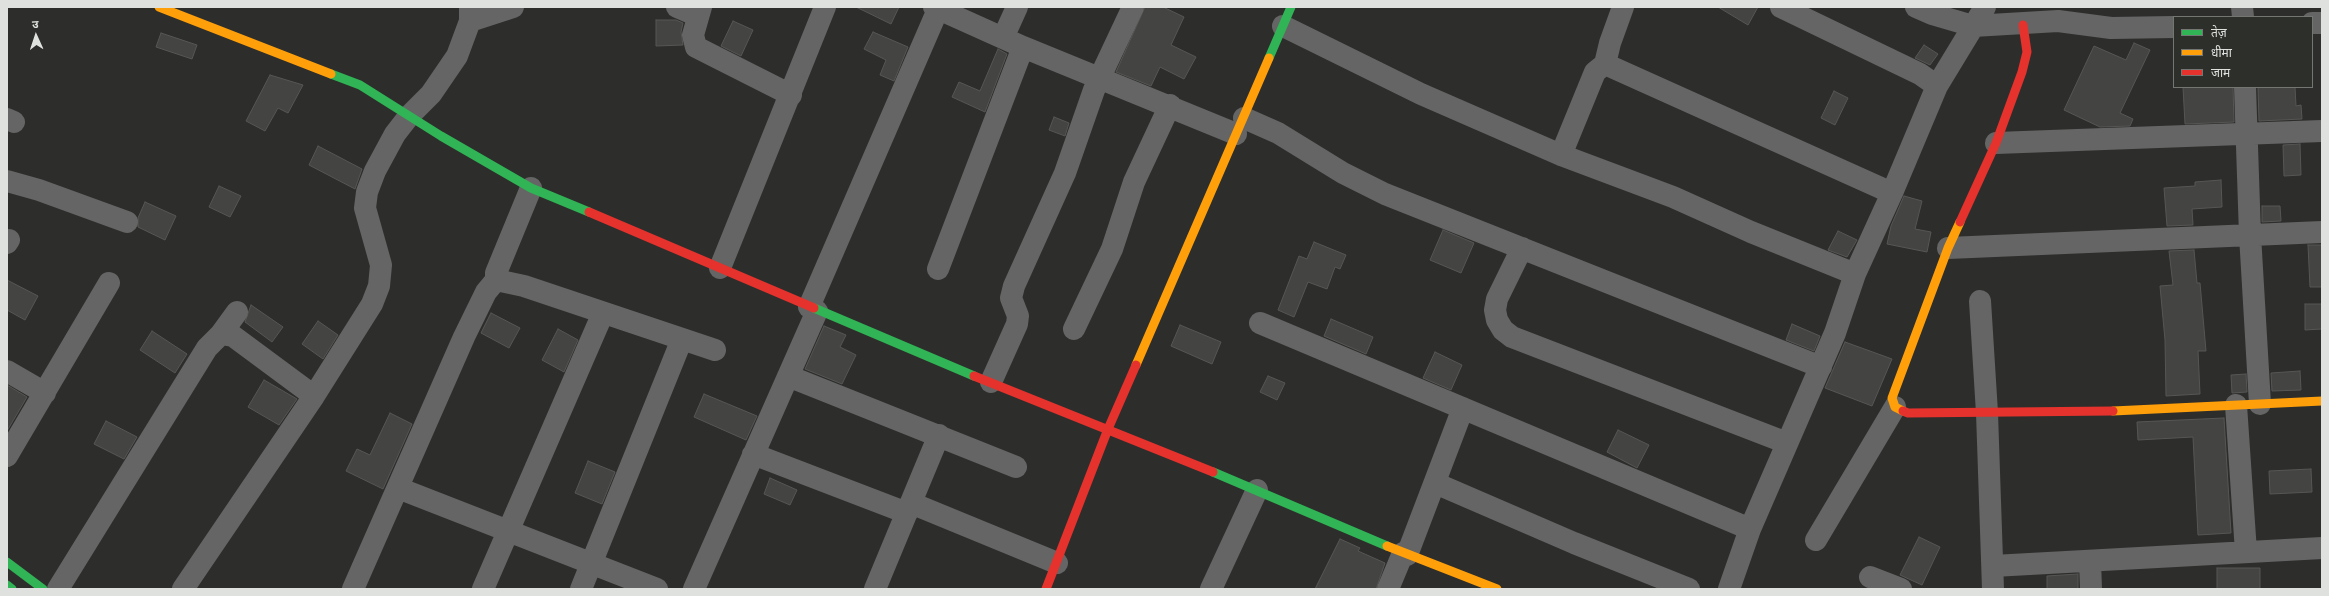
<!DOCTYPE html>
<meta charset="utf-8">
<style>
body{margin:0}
#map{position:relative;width:2329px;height:596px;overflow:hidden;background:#2d2e2c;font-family:"Titillium Web","Noto Sans Devanagari",sans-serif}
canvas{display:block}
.frame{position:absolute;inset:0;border:8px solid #dfe1de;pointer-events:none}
.legend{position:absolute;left:2173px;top:16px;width:140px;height:72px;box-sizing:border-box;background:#2d2f2b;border:1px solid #747673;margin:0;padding:5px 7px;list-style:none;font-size:12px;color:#dfe1de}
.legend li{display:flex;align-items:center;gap:8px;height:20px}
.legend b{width:20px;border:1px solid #747673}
.north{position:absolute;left:16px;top:16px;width:40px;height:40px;-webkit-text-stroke:3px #2d2f2b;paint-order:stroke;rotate:357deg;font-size:11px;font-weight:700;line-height:16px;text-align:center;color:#dfe1de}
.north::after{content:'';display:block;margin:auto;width:14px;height:18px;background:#dfe1de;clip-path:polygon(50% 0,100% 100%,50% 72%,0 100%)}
</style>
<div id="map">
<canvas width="2329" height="596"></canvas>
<div class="frame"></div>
<ul class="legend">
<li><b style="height:5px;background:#30b455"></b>तेज़</li>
<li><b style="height:5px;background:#ff9f0a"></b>धीमा</li>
<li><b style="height:5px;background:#e5322d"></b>जाम</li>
</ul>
<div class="north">उ</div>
</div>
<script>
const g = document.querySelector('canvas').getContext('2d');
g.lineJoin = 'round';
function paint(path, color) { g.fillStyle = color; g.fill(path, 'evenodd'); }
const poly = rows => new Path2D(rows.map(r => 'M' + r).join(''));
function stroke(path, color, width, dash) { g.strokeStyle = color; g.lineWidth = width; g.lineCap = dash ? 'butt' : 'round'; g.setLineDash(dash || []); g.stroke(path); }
const building = poly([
 [856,7,899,7,891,24,856,7],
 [1145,7,1163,7,1184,17,1171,45,1196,57,1184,79,1160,67,1151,86,1116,72,1145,7],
 [1718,7,1758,7,1748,25,1718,7],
 [656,20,676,20,683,23,681,32,683,45,656,46,656,20],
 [733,21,753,30,741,56,721,46,733,21],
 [873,32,908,47,894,81,880,75,886,60,864,49,873,32],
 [161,33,197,45,192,59,156,47,161,33],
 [2134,43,2150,50,2120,113,2133,119,2130,126,2100,127,2064,110,2094,46,2126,60,2134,43],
 [1924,45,1938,54,1930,65,1915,58,1924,45],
 [998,49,1007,54,985,112,952,97,959,82,980,91,998,49],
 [270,75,303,85,288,113,278,108,265,131,246,121,270,75],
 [2183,87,2233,87,2234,122,2185,124,2183,87],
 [2258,87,2295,87,2296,106,2301,105,2302,119,2259,121,2258,87],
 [1834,91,1848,98,1835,125,1821,118,1834,91],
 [1054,117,1069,123,1065,136,1049,130,1054,117],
 [2300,144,2301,175,2284,176,2283,145,2300,144],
 [318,146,362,169,355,189,309,165,318,146],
 [2221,180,2222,207,2192,209,2193,225,2167,226,2164,188,2195,186,2195,182,2221,180],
 [219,186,241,196,230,217,209,207,219,186],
 [1904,196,1922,201,1915,229,1931,232,1927,252,1887,244,1891,226,1904,196],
 [145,202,176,216,165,240,138,227,138,218,145,202],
 [2262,206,2280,206,2281,221,2262,222,2262,206],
 [1443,230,1474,243,1461,273,1430,260,1443,230],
 [1838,231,1857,240,1847,257,1828,250,1838,231],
 [1314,242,1346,255,1340,269,1335,267,1327,289,1308,282,1294,317,1278,310,1299,256,1307,259,1314,242],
 [2308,245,2322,245,2322,287,2310,287,2308,245],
 [2194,250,2197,283,2200,283,2206,351,2198,351,2200,394,2166,396,2165,340,2160,286,2173,285,2169,251,2194,250],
 [7,280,38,296,25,320,7,310,7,280],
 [2305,304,2322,304,2322,329,2305,330,2305,304],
 [251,305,283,327,272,342,245,322,251,305],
 [491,313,520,328,509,348,481,333,491,313],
 [1331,319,1373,337,1366,354,1324,336,1331,319],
 [318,321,338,335,323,359,302,344,318,321],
 [1792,324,1820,336,1814,351,1786,340,1792,324],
 [1180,325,1221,342,1212,364,1171,346,1180,325],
 [824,326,846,335,840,347,856,355,842,384,805,369,824,326],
 [558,329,578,340,564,372,542,360,558,329],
 [152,331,187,354,175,373,140,350,152,331],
 [1845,342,1892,359,1872,406,1825,388,1845,342],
 [1435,352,1462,365,1451,390,1423,378,1435,352],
 [2300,371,2301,390,2272,391,2271,373,2300,371],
 [2246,374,2247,392,2232,393,2231,375,2246,374],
 [1268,376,1285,383,1277,400,1260,392,1268,376],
 [264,380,297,399,279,425,248,407,264,380],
 [7,385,27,397,7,431,7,385],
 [704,394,757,416,746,440,694,417,704,394],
 [390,413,412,424,383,489,346,471,357,449,370,455,390,413],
 [2224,418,2231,533,2198,535,2193,437,2138,440,2137,422,2224,418],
 [106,421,137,437,124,459,94,444,106,421],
 [1618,430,1649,445,1637,468,1607,452,1618,430],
 [588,461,615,472,602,504,575,493,588,461],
 [2311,469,2312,492,2270,494,2269,471,2311,469],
 [770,478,797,490,790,505,764,494,770,478],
 [1919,537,1940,547,1922,585,1900,575,1919,537],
 [1340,539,1360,548,1358,551,1385,563,1376,589,1315,589,1340,539],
 [2217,568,2260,568,2260,589,2217,589,2217,568],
 [2078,574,2078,589,2047,589,2047,576,2078,574]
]);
paint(building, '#444543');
stroke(building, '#565755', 1);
stroke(poly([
 [677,7,698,16],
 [701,7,693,35,696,47,791,95],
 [934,7,1023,47,1236,134],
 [1781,7,1920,74,1937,86],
 [1916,7,1932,14,1973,26,2058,21,2111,28,2174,27],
 [2242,7,2243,17],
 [470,21,513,7],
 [2312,23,2322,23],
 [1283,26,1421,94,1561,155,1673,197,1751,232,1855,274],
 [1003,38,1017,7],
 [1605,64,1610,43,1623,7],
 [2245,87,2250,235,2260,404],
 [1244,118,1278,133,1343,173,1385,194,1821,367],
 [7,119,14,122],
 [1996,143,2322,131],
 [1561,155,1595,72,1605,64,1892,193],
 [7,181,39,190,127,222],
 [531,188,496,273,496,280,524,286,715,350],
 [7,243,9,240],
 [1522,248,1497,299,1495,310,1497,320,1503,330,1512,337,1787,443],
 [1948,248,2322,232],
 [720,268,825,7],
 [938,269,1023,47],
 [1980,301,1987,413,1993,589],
 [809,307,939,7],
 [1260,323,1750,529],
 [1074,329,1112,249,1134,182,1170,105],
 [221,334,237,312],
 [7,371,45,393],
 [788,376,1016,467],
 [991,382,1017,324,1018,316,1011,298,1014,286,1065,173,1094,90,1133,7],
 [2236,405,2246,552],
 [753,454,907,513],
 [7,456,109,283],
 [1435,483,1574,543,1689,589],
 [398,488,657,589],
 [911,503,1057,563],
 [1816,540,1895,407],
 [1407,555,1463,408],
 [2090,561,2091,589],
 [1993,566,2322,548],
 [1870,577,1901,589],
 [58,589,207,348,221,334,233,336,314,396],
 [183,589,314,396,372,304,379,286,381,265,365,208,367,192,375,171,395,134,409,116,431,94,457,56,470,21,470,7],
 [353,589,464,337,486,292,496,280],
 [483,589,603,313],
 [581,589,682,339],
 [694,589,817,311],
 [875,589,939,435],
 [1211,589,1257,490],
 [1388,589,1403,553],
 [1729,589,1750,529,1835,333,1855,274,1892,193,1937,86,1985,7]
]), '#646564', 22);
stroke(poly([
 [1269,58,1291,7],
 [331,74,360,85,441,136,531,188,589,212],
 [814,308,974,376],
 [1213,472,1387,546],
 [7,562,43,589],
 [7,585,12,589]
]), '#30b455', 9);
stroke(poly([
 [159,7,331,74],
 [1136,365,1269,58],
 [1903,411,1895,407,1892,398,1948,248,1960,222],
 [2113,411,2322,401],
 [1387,546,1497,589]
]), '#ff9f0a', 9);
stroke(poly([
 [589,212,814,308],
 [1960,222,1996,143,2022,72,2027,52,2023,25],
 [974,376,1213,472],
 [1903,411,1908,413,2113,411],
 [1046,589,1108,429,1136,365]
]), '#e5322d', 9);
</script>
